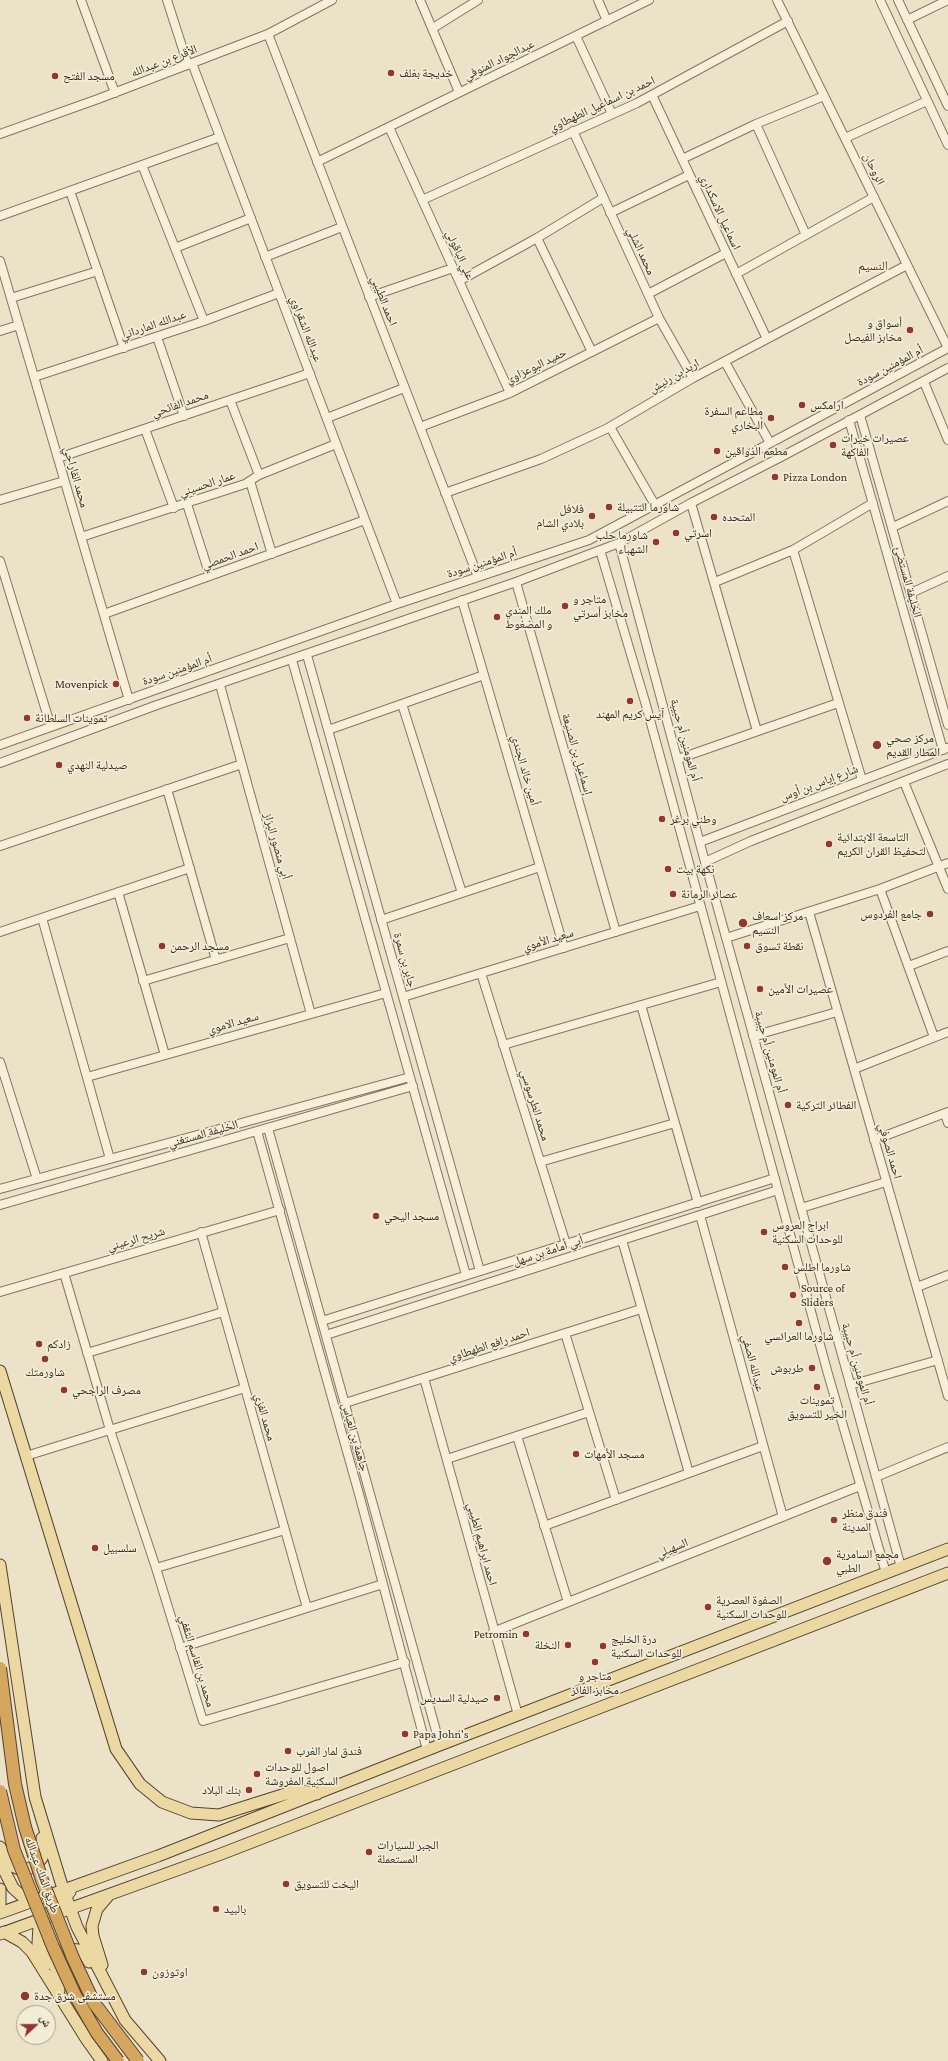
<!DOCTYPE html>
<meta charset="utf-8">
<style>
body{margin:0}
#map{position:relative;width:948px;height:2061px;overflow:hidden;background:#ebe2c7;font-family:"Crimson Pro","Noto Naskh Arabic",serif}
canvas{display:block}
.north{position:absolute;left:16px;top:2005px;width:40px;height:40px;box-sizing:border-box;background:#f3ecd6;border:1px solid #a89f8d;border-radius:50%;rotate:68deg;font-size:11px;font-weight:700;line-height:16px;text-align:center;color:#372c20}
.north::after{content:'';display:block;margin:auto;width:14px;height:18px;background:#913632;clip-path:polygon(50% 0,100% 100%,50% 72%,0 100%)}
</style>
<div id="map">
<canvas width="948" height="2061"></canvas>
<div class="north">ش</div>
</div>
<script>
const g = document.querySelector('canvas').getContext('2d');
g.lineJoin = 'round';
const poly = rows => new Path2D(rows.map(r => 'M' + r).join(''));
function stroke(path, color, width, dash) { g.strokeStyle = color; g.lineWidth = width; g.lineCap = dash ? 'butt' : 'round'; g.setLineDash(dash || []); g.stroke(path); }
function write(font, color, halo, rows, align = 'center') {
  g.font = font + ' "Crimson Pro","Noto Naskh Arabic",serif'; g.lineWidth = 3.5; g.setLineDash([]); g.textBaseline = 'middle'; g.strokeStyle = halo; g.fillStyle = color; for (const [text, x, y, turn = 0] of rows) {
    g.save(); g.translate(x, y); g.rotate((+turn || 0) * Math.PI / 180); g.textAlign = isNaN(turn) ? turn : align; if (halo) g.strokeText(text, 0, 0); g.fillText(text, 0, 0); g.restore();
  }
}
const minor = poly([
 [81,0,115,93],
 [167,0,188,65],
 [420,0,459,92],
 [598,0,607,21],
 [880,0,948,145],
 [898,0,948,106],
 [907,20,948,0],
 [433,28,478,0],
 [268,34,478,577],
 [576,36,612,114],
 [192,63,397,604],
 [652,95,767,339],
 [756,124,806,235],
 [389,127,510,393],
 [573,131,659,318,693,378],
 [0,134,98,99,268,34,332,0],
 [845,138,927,101],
 [682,159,756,124,824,96],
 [317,162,649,0],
 [142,165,204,321],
 [70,191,124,348],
 [422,200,637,103,788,21],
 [610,213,689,175],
 [0,216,220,137],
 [537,238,592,352],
 [175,248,251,218],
 [265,257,342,227],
 [0,261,129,700],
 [736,274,874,197],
 [459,281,537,238,603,198],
 [648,294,726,253],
 [369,297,453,268],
 [11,298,98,271],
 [0,331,19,325],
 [157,337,184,416],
 [725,362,770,443],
 [34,377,204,321,279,293],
 [924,382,948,440],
 [230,400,259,475],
 [860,415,948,725],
 [327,418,404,388],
 [849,420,943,750],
 [420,427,510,393,659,318],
 [610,427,655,505],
 [145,429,174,508],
 [58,458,310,373],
 [250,481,272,554],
 [445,493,541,459,606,429,693,378,907,265],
 [0,500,64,481],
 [691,503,757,731],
 [187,504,210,576],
 [893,527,948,501],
 [81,537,245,484,259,475,336,444],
 [619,543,705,862,901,1567],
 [600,550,646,705,828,1374,886,1573],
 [793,550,862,780],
 [0,561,51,727],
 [516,582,616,932],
 [715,582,793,550,873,503],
 [911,593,948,576],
 [462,600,564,948],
 [104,614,365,520],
 [307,655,480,1271],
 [292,660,466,1275],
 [220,685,311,1014],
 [402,704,462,893],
 [328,730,484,675],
 [0,745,397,604,589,540,948,348,777,0],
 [678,759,838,703],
 [0,763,157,705,516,582,619,543,691,503,781,457,948,368],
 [904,782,948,889],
 [167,789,216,960],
 [700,842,947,748],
 [0,846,242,764],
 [705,862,751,841,948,764],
 [880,889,934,1037],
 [118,892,165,1055],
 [809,912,948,1396],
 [42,918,110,1159],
 [381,920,540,867],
 [0,932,190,868],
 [726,938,880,889,948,863],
 [909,966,948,951],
 [481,973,566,1244],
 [143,981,290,938],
 [403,997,700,906],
 [641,1005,698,1203],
 [753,1036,837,1012],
 [503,1045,721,982],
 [0,1062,37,1179],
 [854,1069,948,1032],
 [87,1077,386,993],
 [945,1113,948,1123],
 [268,1128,440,1745],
 [257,1131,359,1494,427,1750],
 [874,1140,948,1112],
 [540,1162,675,1123],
 [0,1189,410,1077],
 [0,1205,413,1086],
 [801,1208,886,1182],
 [700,1215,783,1517],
 [201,1232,307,1608],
 [622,1240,689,1473],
 [64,1273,110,1430,156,1568,203,1721,405,1662],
 [917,1287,948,1275],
 [0,1292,280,1210],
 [322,1321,775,1178],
 [565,1333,616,1500],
 [326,1335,778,1190],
 [87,1353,223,1312],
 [424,1378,518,1715],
 [850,1385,938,1360],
 [345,1403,641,1309],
 [517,1436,568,1602],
 [26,1456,245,1388],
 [447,1459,589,1412],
 [876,1477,948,1447],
 [544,1526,763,1446],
 [156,1568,285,1530],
 [493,1632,860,1486],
 [180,1648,383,1584]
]);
const major = poly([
 [0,1371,116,1749,140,1784,162,1802,191,1813,219,1815,298,1790,317,1794],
 [0,1565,35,1797,63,1889,77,1927,125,2020,160,2061],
 [0,1847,10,1865,19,1869,28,1869,36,1865,42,1858,44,1850,42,1838],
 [0,1862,13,1888,24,1898,35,1904],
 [0,1889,0,1904],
 [0,1913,158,1856,440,1745,948,1549],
 [4,1932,22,1942,32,1952,87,2040,102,2061],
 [0,1934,221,1854,948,1573],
 [47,1964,38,1943,39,1926,44,1918,70,1892],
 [102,1965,93,1936,92,1926,97,1909,108,1896],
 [59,1990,55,1965,60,1954,70,1949,78,1950,85,1955,89,1962]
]);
stroke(minor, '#86755e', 10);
stroke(major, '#544331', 13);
stroke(minor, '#f7efda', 8);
stroke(major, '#ecd8a2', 11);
const highwayBridge = poly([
 [0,1668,15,1784,25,1827,42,1880,73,1958,94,2003,138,2061],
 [0,1791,14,1850,53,1947,75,1995,97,2033,118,2061]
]);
stroke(highwayBridge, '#544331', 14, []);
stroke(highwayBridge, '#d4a65e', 12);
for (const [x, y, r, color] of [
 [391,73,4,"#913632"],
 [55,76,4,"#913632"],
 [910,330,4,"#913632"],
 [802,405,4,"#913632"],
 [771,418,4,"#913632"],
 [833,445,4,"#913632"],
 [717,451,4,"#913632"],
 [775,477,4,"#913632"],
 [609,507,4,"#913632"],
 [592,516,4,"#913632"],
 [714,517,4,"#913632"],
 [676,533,4,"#913632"],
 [656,542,4,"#913632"],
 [565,606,4,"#913632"],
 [497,617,4,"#913632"],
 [116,684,4,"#913632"],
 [630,701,4,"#913632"],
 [27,718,4,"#913632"],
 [877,745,5,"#913632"],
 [59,765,4,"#913632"],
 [662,819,4,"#913632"],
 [829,844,4,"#913632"],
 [668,869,4,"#913632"],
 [673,894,4,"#913632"],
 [930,914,4,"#913632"],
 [743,923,5,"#913632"],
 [162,946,4,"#913632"],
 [747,946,4,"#913632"],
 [760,989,4,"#913632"],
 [788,1105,4,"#913632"],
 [376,1216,4,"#913632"],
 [764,1232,4,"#913632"],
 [785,1267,4,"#913632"],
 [793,1295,4,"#913632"],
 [799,1323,4,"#913632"],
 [39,1344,4,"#913632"],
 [45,1359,4,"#913632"],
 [812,1368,4,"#913632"],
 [817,1387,4,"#913632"],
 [64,1390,4,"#913632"],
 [576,1454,4,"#913632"],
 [834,1520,4,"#913632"],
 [95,1548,4,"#913632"],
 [827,1561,5,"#913632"],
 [708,1607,4,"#913632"],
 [526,1634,4,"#913632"],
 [568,1645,4,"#913632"],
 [603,1646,4,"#913632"],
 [595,1662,4,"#913632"],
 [497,1698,4,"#913632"],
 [405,1734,4,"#913632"],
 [288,1751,4,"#913632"],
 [257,1774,4,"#913632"],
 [249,1790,4,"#913632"],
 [369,1852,4,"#913632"],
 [286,1884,4,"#913632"],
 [216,1909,4,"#913632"],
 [144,1972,4,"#913632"],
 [25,1996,5,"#913632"]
]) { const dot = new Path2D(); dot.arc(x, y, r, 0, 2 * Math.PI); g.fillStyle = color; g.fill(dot); stroke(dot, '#f3ecd6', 1.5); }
write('12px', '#372c20', '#f3ecd6', [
 ["عبدالجواد المنوفي",499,60,-26],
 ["الأقرع بن عبدالله",164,61,-21],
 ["احمد بن اسماعيل الطهطاوي",602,104,-25],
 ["الروحان",874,169,64],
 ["اسماعيل الاسكداري",720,212,65],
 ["محمد الشلي",641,251,65],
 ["علي الباقولي",460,255,66],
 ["احمد الطيبي",384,301,69],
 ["عبدالله المارداني",153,325,-19],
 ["عبدالله الشقراوي",306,329,69],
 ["حميد البوعزاوي",536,366,-26],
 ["أم المؤمنين سودة",890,366,-28],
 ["اربد بن رنيش",674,376,-30],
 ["محمد الفائحي",180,404,-19],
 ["محمد القاراحي",76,477,74],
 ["عمار الحسيني",207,484,-18],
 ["احمد الحمصي",230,556,-20],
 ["أم المؤمنين سودة",482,563,-18],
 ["الخليفة المستضئ",908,582,74],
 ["أم المؤمنين سودة",177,670,-19],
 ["أم المومنين أم حبيبة",685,740,75],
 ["إسماعيل بن الصنيعة",577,754,74],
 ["أمين خالد الجندي",525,770,74],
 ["شارع إياس بن أوس",819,783,-21],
 ["أبي منصور البزاز",277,846,74],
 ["سعيد الأموي",548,940,-17],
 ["جابر بن سمرة",405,960,74],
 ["سعيد الاموي",233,1023,-16],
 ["أم المومنين أم حبيبة",770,1052,74],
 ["محمد الطرسوسي",535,1105,73],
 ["الخليفة المستغني",203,1134,-16],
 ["احمد الصوفي",890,1151,74],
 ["شريح الرعيني",136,1239,-16],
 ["أبي أمامة بن سهل",548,1251,-18],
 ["احمد رافع الطهطاوي",489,1345,-18],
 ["عبدالله الصفي",753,1363,75],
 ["أم المومنين أم حبيبة",857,1364,74],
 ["محمد الفزي",265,1417,74],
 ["جاهمة بن العباس",355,1437,74],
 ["احمد ابراهيم الطيبي",482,1544,75],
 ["السهيلي",672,1548,-22],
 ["محمد بن القاسم الثقفي",197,1661,73],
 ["طريق الملك عبدالله",42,1875,70]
]);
write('12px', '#372c20', '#f3ecd6', [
 ["خديجة بغلف",399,73],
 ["مسجد الفتح",63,76],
 ["أسواق و",902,323,"right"],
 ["مخابز الفيصل",902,337,"right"],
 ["ارامكس",810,405],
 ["مطاعم السفرة",763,411,"right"],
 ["البخاري",763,425,"right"],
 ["عصيرات خيرات",841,438],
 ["الفاكهة",841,452],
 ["مطعم الذواقين",725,451],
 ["Pizza London",783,477],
 ["شاورما التتبيلة",617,507],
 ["فلافل",584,509,"right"],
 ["بلادي الشام",584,523,"right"],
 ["المتحده",722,517],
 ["اسرتي",684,533],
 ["شاورما حلب",648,535,"right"],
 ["الشهباء",648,549,"right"],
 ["متاجر و",573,599],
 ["مخابز أسرتي",573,613],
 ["ملك المندي",505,610],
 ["و المضغوط",505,624],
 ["Movenpick",108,684,"right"],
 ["آيس كريم المهند",630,714,"center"],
 ["تموينات السلطانة",35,718],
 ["مركز صحي",886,738],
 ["المطار القديم",886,752],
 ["صيدلية النهدي",67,765],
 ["وطني برغر",670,819],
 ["التاسعة الابتدائية",837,837],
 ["لتحفيظ القران الكريم",837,851],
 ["نكهة بيت",676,869],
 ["عصائر الرمانة",681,894],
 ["جامع الفردوس",922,914,"right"],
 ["مركز اسعاف",752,916],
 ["النسيم",752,930],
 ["مسجد الرحمن",170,946],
 ["نقطة تسوق",755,946],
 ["عصيرات الأمين",768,989],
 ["الفطائر التركية",796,1105],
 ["مسجد اليحي",384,1216],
 ["ابراج العروس",772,1225],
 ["للوحدات السكنية",772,1239],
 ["شاورما اطلس",793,1267],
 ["Source of",801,1288],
 ["Sliders",801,1302],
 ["شاورما العرائسي",799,1336,"center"],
 ["زادكم",47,1344],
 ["طربوش",804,1368,"right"],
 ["شاورمتك",45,1372,"center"],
 ["مصرف الراجحي",72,1390],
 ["تموينات",817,1400,"center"],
 ["الخير للتسويق",817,1414,"center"],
 ["مسجد الأمهات",584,1454],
 ["فندق منظر",842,1513],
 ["المدينة",842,1527],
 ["سلسبيل",103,1548],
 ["مجمع السامرية",836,1554],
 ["الطبي",836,1568],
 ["الصفوة العصرية",716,1600],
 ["للوحدات السكنية",716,1614],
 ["Petromin",518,1634,"right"],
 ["درة الخليج",611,1639],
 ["للوحدات السكنية",611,1653],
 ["النخلة",560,1645,"right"],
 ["متاجر و",595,1676,"center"],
 ["مخابز الفائز",595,1690,"center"],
 ["صيدلية السديس",489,1698,"right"],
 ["Papa John's",413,1734],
 ["فندق لمار الغرب",296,1751],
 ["اصول للوحدات",265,1767],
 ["السكنية المفروشة",265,1781],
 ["بنك البلاد",241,1790,"right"],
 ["الجبر للسيارات",377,1845],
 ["المستعملة",377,1859],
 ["اليخت للتسويق",294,1884],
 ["بالبيد",224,1909],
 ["اوتوزون",152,1972],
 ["مستشفى شرق جدة",34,1996]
], 'left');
write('13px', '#613323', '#f3ecd6', [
 ["النسيم",873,266]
]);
</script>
